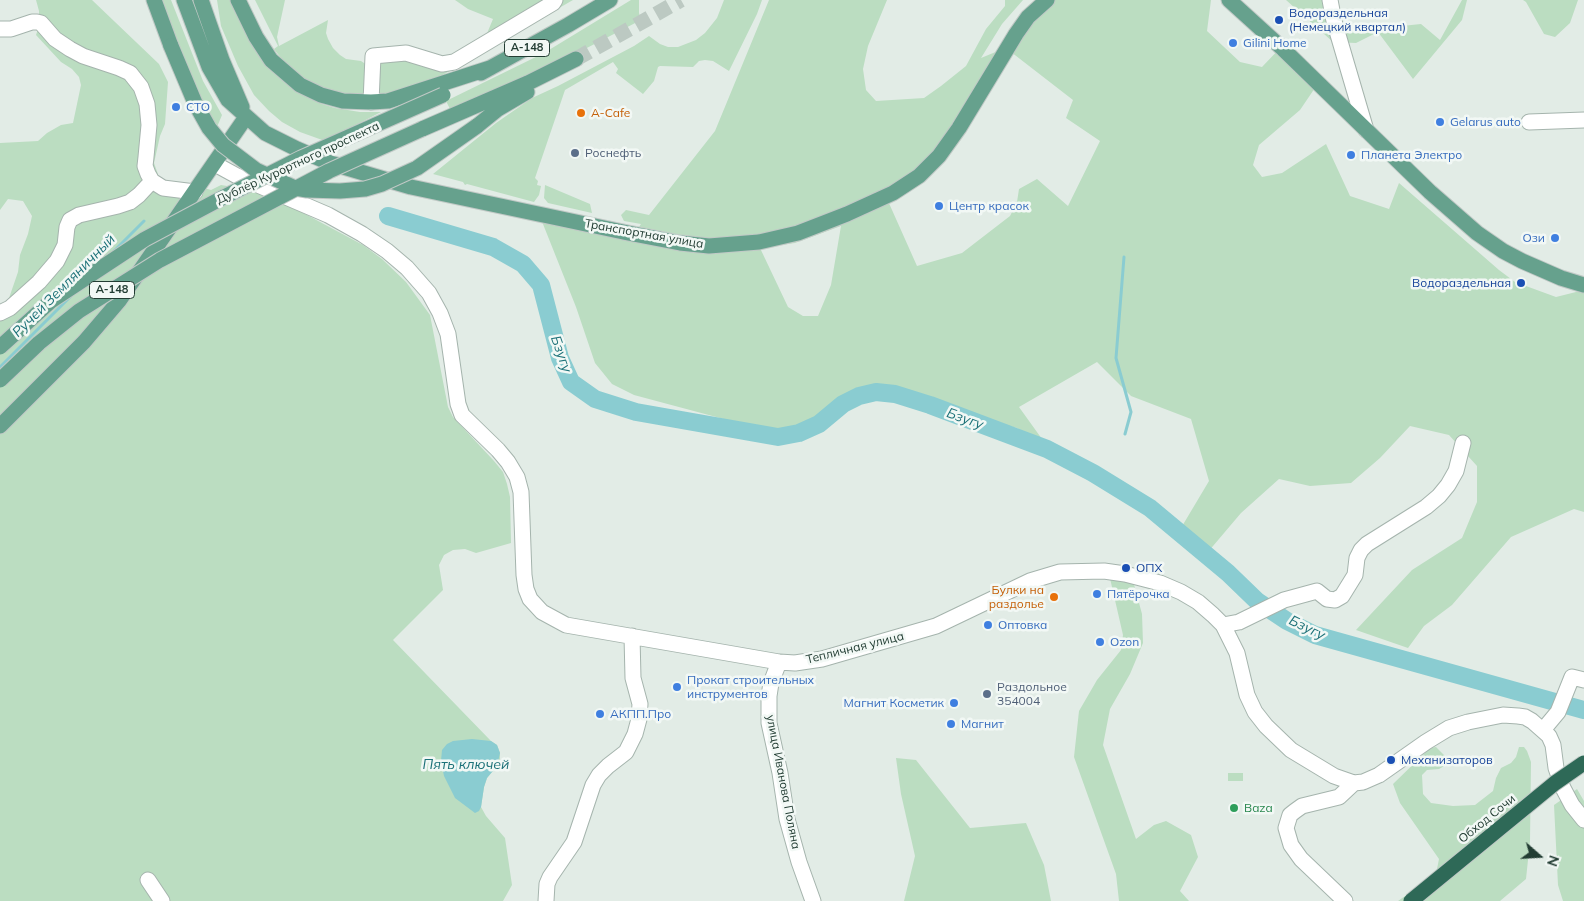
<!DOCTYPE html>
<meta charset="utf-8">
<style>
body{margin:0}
#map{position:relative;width:1584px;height:901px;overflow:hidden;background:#e2ece6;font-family:Mulish,sans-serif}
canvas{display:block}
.north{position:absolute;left:1514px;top:831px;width:50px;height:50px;-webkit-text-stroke:4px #f2f8f5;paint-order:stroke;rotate:109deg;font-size:14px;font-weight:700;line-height:20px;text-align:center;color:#223d33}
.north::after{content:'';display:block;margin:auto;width:18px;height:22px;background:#223d33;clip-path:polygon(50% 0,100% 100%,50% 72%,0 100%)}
</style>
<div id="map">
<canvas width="1584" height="901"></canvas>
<div class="north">N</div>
</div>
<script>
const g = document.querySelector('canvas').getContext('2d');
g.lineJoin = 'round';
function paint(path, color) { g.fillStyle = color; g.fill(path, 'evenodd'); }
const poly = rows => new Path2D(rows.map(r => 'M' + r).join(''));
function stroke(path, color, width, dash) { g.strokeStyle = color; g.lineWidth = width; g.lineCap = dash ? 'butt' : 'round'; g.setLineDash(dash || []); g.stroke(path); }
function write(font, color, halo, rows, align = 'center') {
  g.font = font + ' Mulish,sans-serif'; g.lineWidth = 5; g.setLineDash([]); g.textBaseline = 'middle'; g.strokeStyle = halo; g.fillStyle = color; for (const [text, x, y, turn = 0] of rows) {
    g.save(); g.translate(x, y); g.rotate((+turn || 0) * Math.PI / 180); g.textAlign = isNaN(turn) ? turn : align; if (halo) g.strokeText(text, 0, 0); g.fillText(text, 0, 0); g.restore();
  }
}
paint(poly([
 [36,0,92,0,159,64,168,82,165,124,160,136,154,163,160,180,185,188,197,186,211,190,221,185,264,192,363,245,382,259,406,282,430,315,448,407,453,417,494,461,503,472,507,484,510,497,511,543,476,553,465,549,453,550,444,555,439,565,443,590,393,640,491,741,497,745,500,753,500,759,497,766,487,778,484,787,481,807,486,816,505,838,512,885,503,901,0,901,0,313,8,301,18,272,20,255,28,234,32,216,23,201,8,199,0,210,0,143,38,141,47,133,61,125,73,123,81,85,79,77,72,69,61,62,36,35,39,26,39,11],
 [159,0,171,0,203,81,222,115,217,127,192,81],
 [217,0,235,0,294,89,299,93,322,104,335,108,360,112,381,112,325,141,300,132,282,122,269,111,254,95,238,66,221,26],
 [255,0,285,0,277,37,279,46,328,20,326,33,328,39,333,48,340,55,346,59,361,61,367,65,383,58,420,62,422,67,483,43,493,19,468,9,455,0,573,0,434,80,389,94,354,99,308,83,287,66,274,49,278,46],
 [631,0,639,0,639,13,641,20,550,67,450,109,446,101,544,53],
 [724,0,762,0,757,14,729,71,713,61,705,60,699,61,693,67,660,66,658,67,654,81,643,94,616,73,618,69,613,62,565,90,535,178,538,181,537,185,541,186,539,195,534,202,467,184,465,185,463,182,433,174,496,123,532,98,558,86,634,46,649,36,660,44,668,47,678,47,696,40,705,33,717,18],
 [769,0,887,0,868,46,863,69,866,90,876,101,924,98,941,86,966,66,986,29,1005,6,1005,0,1023,0,1002,24,981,58,1015,44,1038,0,1211,0,1207,31,1240,62,1262,67,1282,46,1319,82,1300,110,1259,145,1253,165,1262,177,1282,173,1326,144,1350,196,1389,209,1399,183,1499,270,1515,282,1556,297,1584,290,1584,512,1574,509,1511,537,1452,605,1424,626,1408,648,1356,630,1412,570,1462,538,1477,502,1477,466,1449,435,1410,426,1380,458,1351,483,1310,486,1279,479,1241,513,1202,559,1178,533,1209,481,1191,419,1131,396,1097,362,1019,407,1047,446,1017,428,858,387,791,437,634,395,612,384,595,363,576,307,539,214,635,233,641,224,624,221,621,215,626,210,649,215,715,131],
 [1011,52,1073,100,1066,118,1100,141,1068,206,1037,179,1019,189,1017,202,1010,216,962,253,917,266,888,201,978,108],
 [841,226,831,285,818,316,803,316,788,307,760,248,795,243],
 [1286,0,1323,0,1334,33,1421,24,1440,40,1462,0,1467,0,1462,20,1413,79,1378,32,1356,43,1333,42],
 [1523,0,1578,0,1570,23,1555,37,1544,34,1526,2],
 [545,185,590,204,592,213,548,203,544,198],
 [1109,574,1132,577,1142,614,1143,643,1130,674,1110,709,1103,745,1136,839,1154,825,1166,821,1191,835,1198,857,1180,891,1189,901,1119,901,1116,874,1074,757,1079,711,1097,680,1121,650,1123,635],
 [1436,747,1446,757,1446,765,1439,769,1427,770,1422,775,1423,794,1431,803,1453,806,1475,805,1493,791,1496,778,1501,768,1511,763,1516,757,1519,747,1524,747,1527,751,1531,762,1530,841,1526,879,1500,901,1398,901,1436,874,1439,859,1400,803,1393,784,1430,748],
 [896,758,916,760,970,828,1026,823,1044,865,1051,901,904,901,915,856,901,794],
 [1228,773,1243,773,1243,781,1228,781],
 [1577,789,1584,801,1584,901,1563,901,1558,885,1554,805]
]), '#bbddc1');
paint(poly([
 [472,739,491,741,497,745,500,753,497,766,487,778,484,787,481,807,479,811,475,813,455,798,444,776,441,761,442,750,447,744,453,741]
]), '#8accd1');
stroke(poly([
 [114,251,144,221],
 [1124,257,1116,358,1131,412,1125,434],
 [0,367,72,295]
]), '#8accd1', 3);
stroke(poly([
 [388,216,493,247,523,264,541,285,560,358,571,382,595,399,636,412,778,437,799,433,819,424,843,404,859,396,876,392,895,394,930,405,1047,449,1093,473,1150,508,1228,573,1257,601,1287,621,1315,635,1584,710]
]), '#8accd1', 18);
stroke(poly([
 [576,59,681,0]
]), '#bcc9c2', 15, [15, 8]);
const minor = poly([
 [1330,0,1334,21,1366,130],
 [0,29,11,29,32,22,37,22,41,23,55,39,70,49,83,56,119,68,130,73,141,87,147,104,149,125,146,157,145,166,148,174,152,181,163,188,195,192],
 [371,102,373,56,406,53,442,64,454,62,553,3,555,0],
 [1529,122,1584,120],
 [215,164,237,176,328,215,362,234,387,251,407,268,429,293,440,313,448,334,458,404,462,415,498,450,508,462,517,477,521,492,524,575,526,589,530,599,542,612,566,625,779,662,795,663,822,659,936,626,1030,581,1060,572,1104,571,1125,574,1160,583,1181,592,1198,602,1213,615,1223,625,1237,653,1247,695,1255,712,1266,726,1291,750,1334,776,1354,783,1363,782,1379,775,1426,742,1449,728,1468,722,1503,715,1518,716,1525,717,1532,721,1549,736,1553,745,1556,768,1563,788,1572,805,1584,820],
 [0,313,10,308,39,282,57,261,65,245,67,227,70,220,79,215,118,206,130,202,139,195,152,181],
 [1223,625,1239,622,1284,600,1317,591,1327,599,1335,600,1342,596,1355,575,1357,558,1361,550,1367,544,1426,507,1439,496,1448,485,1456,471,1463,443],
 [779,662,771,683,769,696,769,723,780,773,787,819,799,862,813,901],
 [1543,730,1558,712,1572,677,1584,680],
 [148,880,162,901],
 [546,901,547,884,550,877,574,842,593,785,599,775,608,766,626,752,635,734,639,719,640,704,633,678,632,636],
 [1345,901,1301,859,1291,845,1286,828,1290,815,1295,811,1302,806,1339,797,1354,783]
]);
const major = poly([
 [154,0,171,46],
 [184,0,209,67,228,100,265,133,297,149,330,163,411,187,628,233,680,243,709,246,759,242,798,233,847,214,893,193,919,176,939,156,959,128,1016,34,1028,17,1047,0],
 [201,0,222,60,242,107],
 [238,0,256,37,271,60,300,85,321,95,343,101,371,102,388,101,490,68],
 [1229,0,1283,49,1430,192,1477,233,1503,251,1522,261,1561,278,1584,285],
 [481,73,568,25,610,0],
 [477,126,498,109,527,92],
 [422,129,528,83,576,59],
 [0,426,84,342,119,301,246,117]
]);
stroke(minor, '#a5b4ad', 17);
stroke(major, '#c1c9c6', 17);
stroke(minor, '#fff', 15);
stroke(major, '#66a18d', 15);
const majorBridge = poly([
 [171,46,195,103,209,128,223,145,256,170,295,188,307,190,340,191,365,189,382,184,417,168,477,126],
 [0,347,51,301,145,239,222,198,301,158,443,95],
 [0,380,39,343,79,311,160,260,329,171,422,129]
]);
const highwayBridge = poly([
 [1411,901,1555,783,1584,763]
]);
stroke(majorBridge, '#c1c9c6', 17, []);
stroke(highwayBridge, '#c1c9c6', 17, []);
stroke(majorBridge, '#66a18d', 15);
stroke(highwayBridge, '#2e6957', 15);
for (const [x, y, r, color] of [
 [1279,20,5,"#1a4fb4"],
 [1233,43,5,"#3f7fe0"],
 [176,107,5,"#3f7fe0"],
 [581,113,5,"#e8710a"],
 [1440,122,5,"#3f7fe0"],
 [575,153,5,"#5c6f8a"],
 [1351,155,5,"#3f7fe0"],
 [939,206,5,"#3f7fe0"],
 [1555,238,5,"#3f7fe0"],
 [1521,283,5,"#1a4fb4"],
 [1126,568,5,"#1a4fb4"],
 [1097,594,5,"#3f7fe0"],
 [1054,597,5,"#e8710a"],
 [988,625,5,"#3f7fe0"],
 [1100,642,5,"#3f7fe0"],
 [677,687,5,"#3f7fe0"],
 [987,694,5,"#5c6f8a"],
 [954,703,5,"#3f7fe0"],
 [600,714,5,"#3f7fe0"],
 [951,724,5,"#3f7fe0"],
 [1391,760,5,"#1a4fb4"],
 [1234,808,5,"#2e9e5b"]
]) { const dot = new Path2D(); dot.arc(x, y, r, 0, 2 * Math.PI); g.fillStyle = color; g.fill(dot); stroke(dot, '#f2f8f5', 2); }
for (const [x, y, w] of [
 [527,48,45],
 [112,290,45]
]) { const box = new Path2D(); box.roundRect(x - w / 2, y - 8.5, w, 17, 4); g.fillStyle = '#f2f8f5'; g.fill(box); stroke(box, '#223d33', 1); }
write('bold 11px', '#223d33', null, [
 ["А-148",527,48],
 ["А-148",112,290]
]);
write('12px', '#164399', '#f2f8f5', [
 ["Водораздельная",1289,13],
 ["(Немецкий квартал)",1289,27],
 ["Водораздельная",1511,283,"right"],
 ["ОПХ",1136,568],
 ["Механизаторов",1401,760]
], 'left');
write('12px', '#366cbe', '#f2f8f5', [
 ["Gilini Home",1243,43],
 ["СТО",186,107],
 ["Gelarus auto",1450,122],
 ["Планета Электро",1361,155],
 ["Центр красок",949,206],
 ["Ози",1545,238,"right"],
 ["Пятёрочка",1107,594],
 ["Оптовка",998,625],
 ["Ozon",1110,642],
 ["Прокат строительных",687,680],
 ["инструментов",687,694],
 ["Магнит Косметик",944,703,"right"],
 ["АКПП.Про",610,714],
 ["Магнит",961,724]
], 'left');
write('12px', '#c56008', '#f2f8f5', [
 ["A-Cafe",591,113],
 ["Булки на",1044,590,"right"],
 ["раздолье",1044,604,"right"]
], 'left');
write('12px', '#4e5e75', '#f2f8f5', [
 ["Роснефть",585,153],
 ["Раздольное",997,687],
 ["354004",997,701]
], 'left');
write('12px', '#223d33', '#f2f8f5', [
 ["Дублёр Курортного проспекта",298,163,-25],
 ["Транспортная улица",644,234,10],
 ["Тепличная улица",855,648,-14],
 ["улица Иванова Поляна",783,782,79],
 ["Обход Сочи",1487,819,-39]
]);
write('12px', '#27864d', '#f2f8f5', [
 ["Baza",1244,808]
], 'left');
write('italic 14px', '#1c7178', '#f2f8f5', [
 ["Ручей Земляничный",64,286,-45],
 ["Бзугу",561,354,71],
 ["Бзугу",965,419,20],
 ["Бзугу",1307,628,26],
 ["Пять ключей",466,765]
]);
</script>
